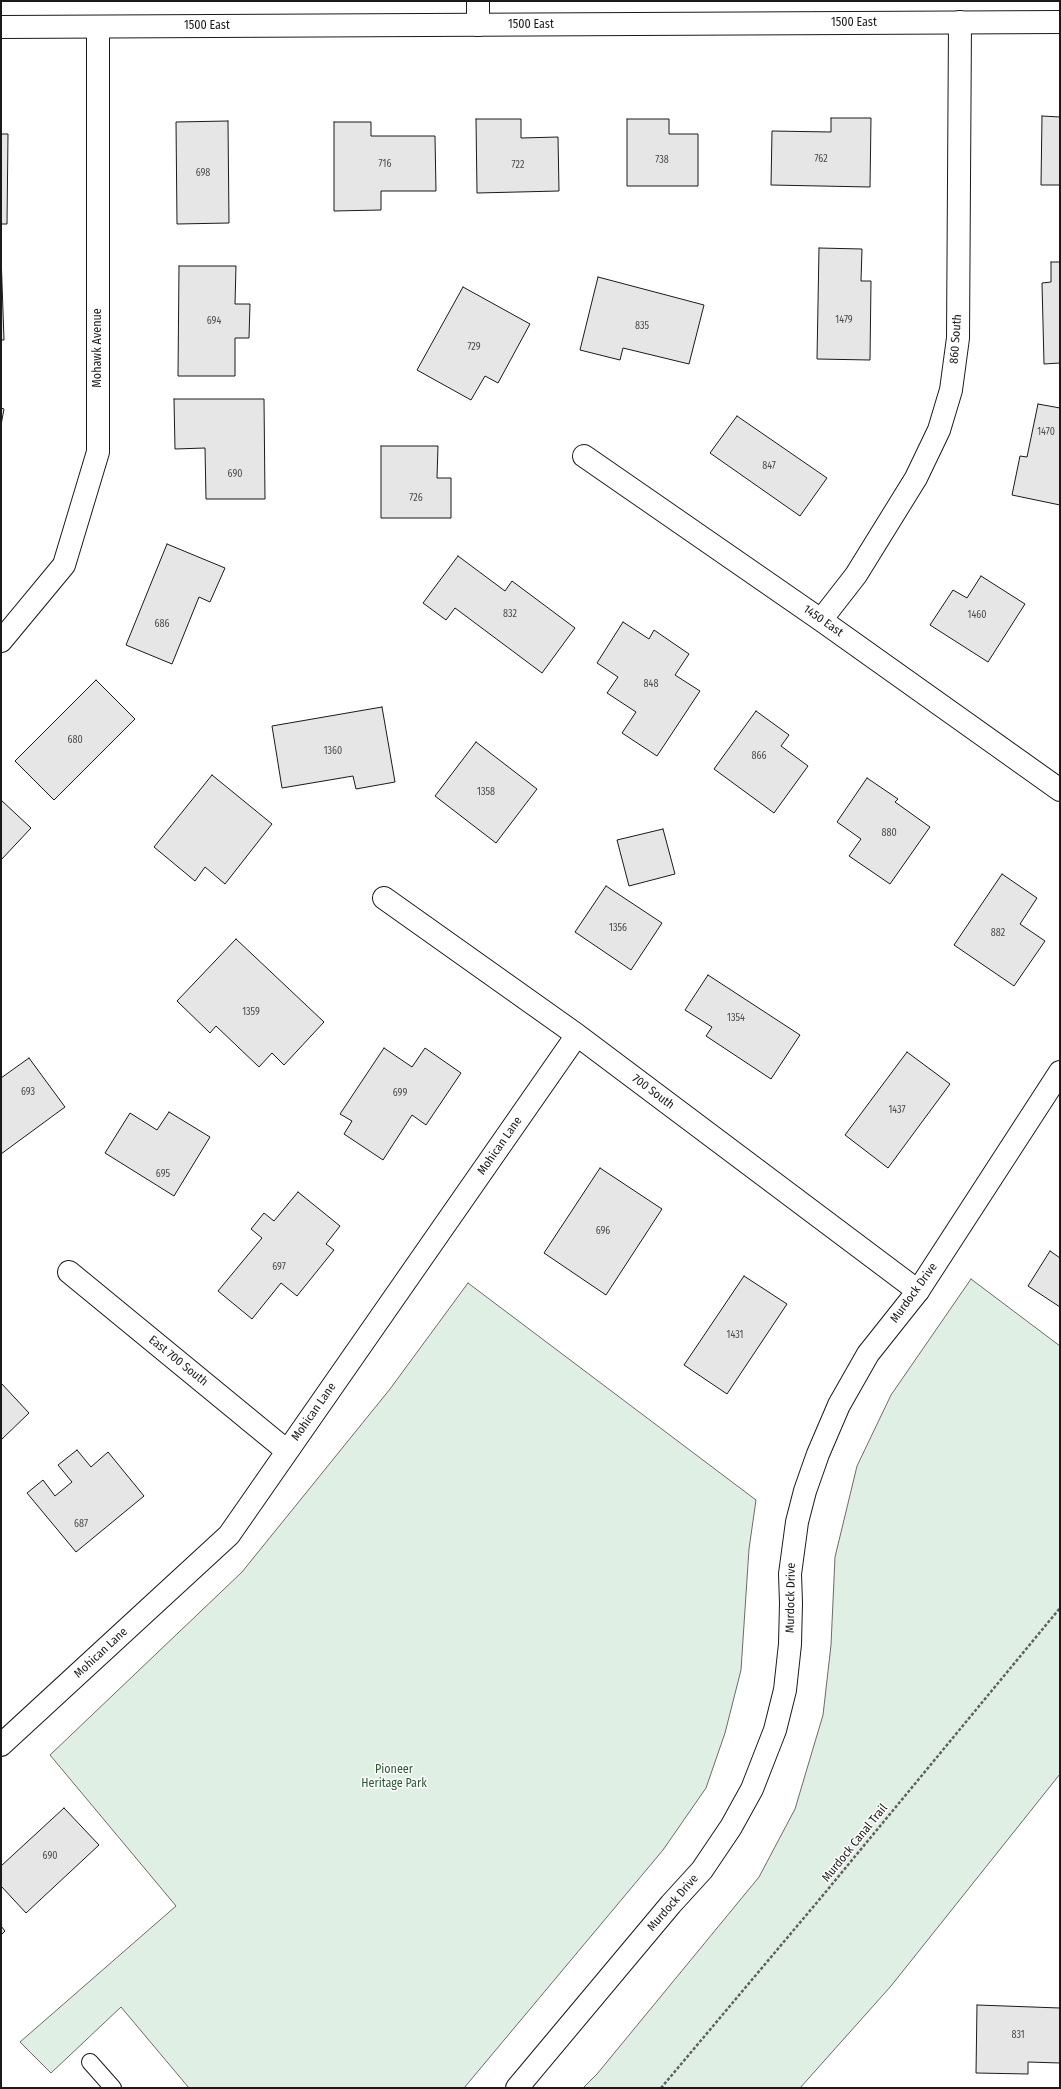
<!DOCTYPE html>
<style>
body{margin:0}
#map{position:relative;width:1061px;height:2089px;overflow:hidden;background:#fff;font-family:"Fira Sans Condensed",sans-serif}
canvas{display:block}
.frame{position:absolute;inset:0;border:2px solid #1a1a1a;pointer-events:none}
</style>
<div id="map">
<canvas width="1061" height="2089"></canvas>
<div class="frame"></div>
</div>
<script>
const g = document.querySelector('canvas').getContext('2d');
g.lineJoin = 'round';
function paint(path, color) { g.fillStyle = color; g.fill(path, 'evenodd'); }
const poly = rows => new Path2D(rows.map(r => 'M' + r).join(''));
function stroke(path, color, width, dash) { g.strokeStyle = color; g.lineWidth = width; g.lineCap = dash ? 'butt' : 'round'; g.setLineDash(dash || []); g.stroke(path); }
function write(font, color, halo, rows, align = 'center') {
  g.font = font + ' "Fira Sans Condensed",sans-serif'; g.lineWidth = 3; g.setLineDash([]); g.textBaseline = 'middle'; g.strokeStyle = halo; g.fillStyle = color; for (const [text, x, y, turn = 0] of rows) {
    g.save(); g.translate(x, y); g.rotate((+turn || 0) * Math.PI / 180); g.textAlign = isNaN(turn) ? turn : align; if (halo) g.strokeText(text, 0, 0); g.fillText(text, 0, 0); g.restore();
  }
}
const green = poly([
 [971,1279,1060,1346,1060,1774,891,1986,800,2088,583,2088,597,2074,759,1877,795,1809,823,1715,831,1645,835,1557,857,1466,891,1395,971,1279],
 [468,1283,756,1500,749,1549,741,1670,725,1733,706,1788,663,1850,464,2088,189,2088,121,2007,51,2073,20,2042,176,1906,50,1755,242,1572,390,1389,468,1283]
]);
paint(green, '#e0efe3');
stroke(green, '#6a6a6a', 1);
const building = poly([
 [1042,116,1060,117,1060,185,1041,185,1042,116],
 [831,118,871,118,870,187,771,185,772,131,831,132,831,118],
 [476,119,521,119,521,138,558,137,559,191,477,193,476,119],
 [627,119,669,119,669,134,698,134,698,186,627,186,627,119],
 [228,121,229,223,177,224,176,122,228,121],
 [334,122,371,122,371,136,435,136,436,191,381,191,381,210,334,211,334,122],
 [1,134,8,134,7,224,1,224,1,134],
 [819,248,862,249,861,281,871,281,870,360,817,359,819,248],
 [1,255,4,340,1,340,1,255],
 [1051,262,1060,262,1060,363,1044,364,1042,283,1051,282,1051,262],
 [179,266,236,266,235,304,250,304,249,338,235,338,235,376,178,376,179,266],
 [598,277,704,305,689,364,623,348,620,360,580,350,598,277],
 [463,287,530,324,498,383,485,376,471,400,417,370,463,287],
 [174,399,264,399,265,499,206,499,205,448,175,449,174,399],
 [1038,404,1060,408,1060,505,1012,495,1020,456,1027,457,1038,404],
 [1,408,4,409,1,425,1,408],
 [737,416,827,478,800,516,710,453,737,416],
 [381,446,438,446,437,478,451,478,451,518,381,518,381,446],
 [167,544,225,568,210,602,199,597,172,664,126,645,167,544],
 [458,556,505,591,512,581,575,628,542,673,455,608,446,620,423,603,458,556],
 [981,576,1025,604,988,662,930,625,953,590,967,598,981,576],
 [623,622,649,639,654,630,689,654,675,675,700,691,657,756,622,733,636,712,607,693,618,677,597,663,623,622],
 [96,680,135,719,54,800,15,761,96,680],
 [382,707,395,782,356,789,353,776,282,788,272,726,382,707],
 [756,711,789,735,781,746,808,766,774,813,714,769,756,711],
 [476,742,537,789,496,843,435,796,476,742],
 [212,775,272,824,225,884,205,867,195,881,154,847,212,775],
 [867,778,898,799,895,802,930,827,890,884,849,856,861,839,837,822,867,778],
 [1,800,31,828,1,860,1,800],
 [663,829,675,874,629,886,617,840,663,829],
 [1002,874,1037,898,1020,924,1045,941,1014,986,954,945,1002,874],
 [606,886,662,923,631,970,575,932,606,886],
 [236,939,324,1022,284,1065,272,1053,259,1067,216,1026,210,1033,177,1001,236,939],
 [708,975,800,1035,771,1079,706,1036,712,1027,685,1010,708,975],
 [384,1048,412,1067,425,1048,461,1073,426,1125,412,1115,383,1160,344,1134,352,1121,340,1114,384,1048],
 [907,1052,950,1084,888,1168,845,1135,907,1052],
 [29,1058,65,1107,1,1154,1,1078,29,1058],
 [169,1112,210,1137,174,1196,105,1153,130,1113,157,1130,169,1112],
 [600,1168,662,1209,606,1295,544,1253,600,1168],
 [298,1192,340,1226,326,1244,334,1250,297,1296,281,1283,252,1319,218,1291,262,1238,251,1229,264,1213,274,1221,298,1192],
 [1050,1251,1060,1258,1060,1307,1028,1286,1050,1251],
 [744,1276,787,1304,727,1394,684,1365,744,1276],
 [1,1383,29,1413,1,1440,1,1383],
 [77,1450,91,1467,108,1452,144,1496,76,1552,27,1493,43,1480,55,1496,72,1482,58,1465,77,1450],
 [64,1808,99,1845,26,1913,1,1886,1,1866,64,1808],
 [1,1926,5,1931,1,1935,1,1926],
 [977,2005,1060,2008,1060,2063,1028,2062,1028,2074,976,2073,977,2005]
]);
paint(building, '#e6e6e6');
stroke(building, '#1a1a1a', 1);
const service = poly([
 [90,2062,113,2088]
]);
const minor = poly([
 [478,1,478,25],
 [584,456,821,620,1060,790],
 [821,620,856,575,916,478,939,430,951,390,958,338,960,22],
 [1,641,64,565,98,452,98,27],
 [384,898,577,1035,918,1291],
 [69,1272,287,1451],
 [1,1745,229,1535,577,1035]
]);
const tertiary = poly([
 [1,27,1060,22],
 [517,2088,671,1904,702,1870,731,1827,752,1789,775,1730,785,1690,790,1644,791,1603,790,1574,797,1522,805,1491,818,1454,839,1405,868,1354,918,1291,1060,1072]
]);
stroke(service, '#1a1a1a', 18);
stroke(minor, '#1a1a1a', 24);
stroke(tertiary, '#1a1a1a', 24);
stroke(poly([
 [661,2088,824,1894,1060,1608]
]), '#5f5f5f', 2.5, [3, 2]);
stroke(service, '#fff', 16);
stroke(minor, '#fff', 22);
stroke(tertiary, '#fff', 22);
write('10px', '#4d4d4d', null, [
 ["762",821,159],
 ["738",662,160],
 ["716",385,164],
 ["722",518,165],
 ["698",203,173],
 ["1479",844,320],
 ["694",214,321],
 ["835",642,326],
 ["729",474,347],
 ["1470",1046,432],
 ["847",769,466],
 ["690",235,474],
 ["726",416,498],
 ["832",510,614],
 ["1460",977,615],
 ["686",162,624],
 ["848",651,684],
 ["680",75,740],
 ["1360",333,751],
 ["866",759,756],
 ["1358",486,792],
 ["880",889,833],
 ["1356",618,928],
 ["882",998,933],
 ["1359",251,1012],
 ["1354",736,1018],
 ["693",28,1092],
 ["699",400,1093],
 ["1437",897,1110],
 ["695",163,1174],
 ["696",603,1231],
 ["697",279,1267],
 ["1431",735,1335],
 ["687",81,1524],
 ["690",50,1856],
 ["831",1018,2035]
]);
write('12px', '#1a1a1a', '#fff', [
 ["1500 East",854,23],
 ["1500 East",531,25],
 ["1500 East",207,26],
 ["860 South",956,339,-86],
 ["Mohawk Avenue",98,348,-90],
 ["1450 East",823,621,35],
 ["700 South",653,1092,37],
 ["Mohican Lane",500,1146,-55],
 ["Murdock Drive",914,1293,-54],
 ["East 700 South",178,1361,39],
 ["Mohican Lane",314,1412,-55],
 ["Murdock Drive",791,1598,-89],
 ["Mohican Lane",101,1653,-43],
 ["Murdock Canal Trail",855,1843,-51],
 ["Murdock Drive",673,1903,-49]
]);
write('12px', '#2b5a34', '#fff', [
 ["Pioneer",394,1770],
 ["Heritage Park",394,1784]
]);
</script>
